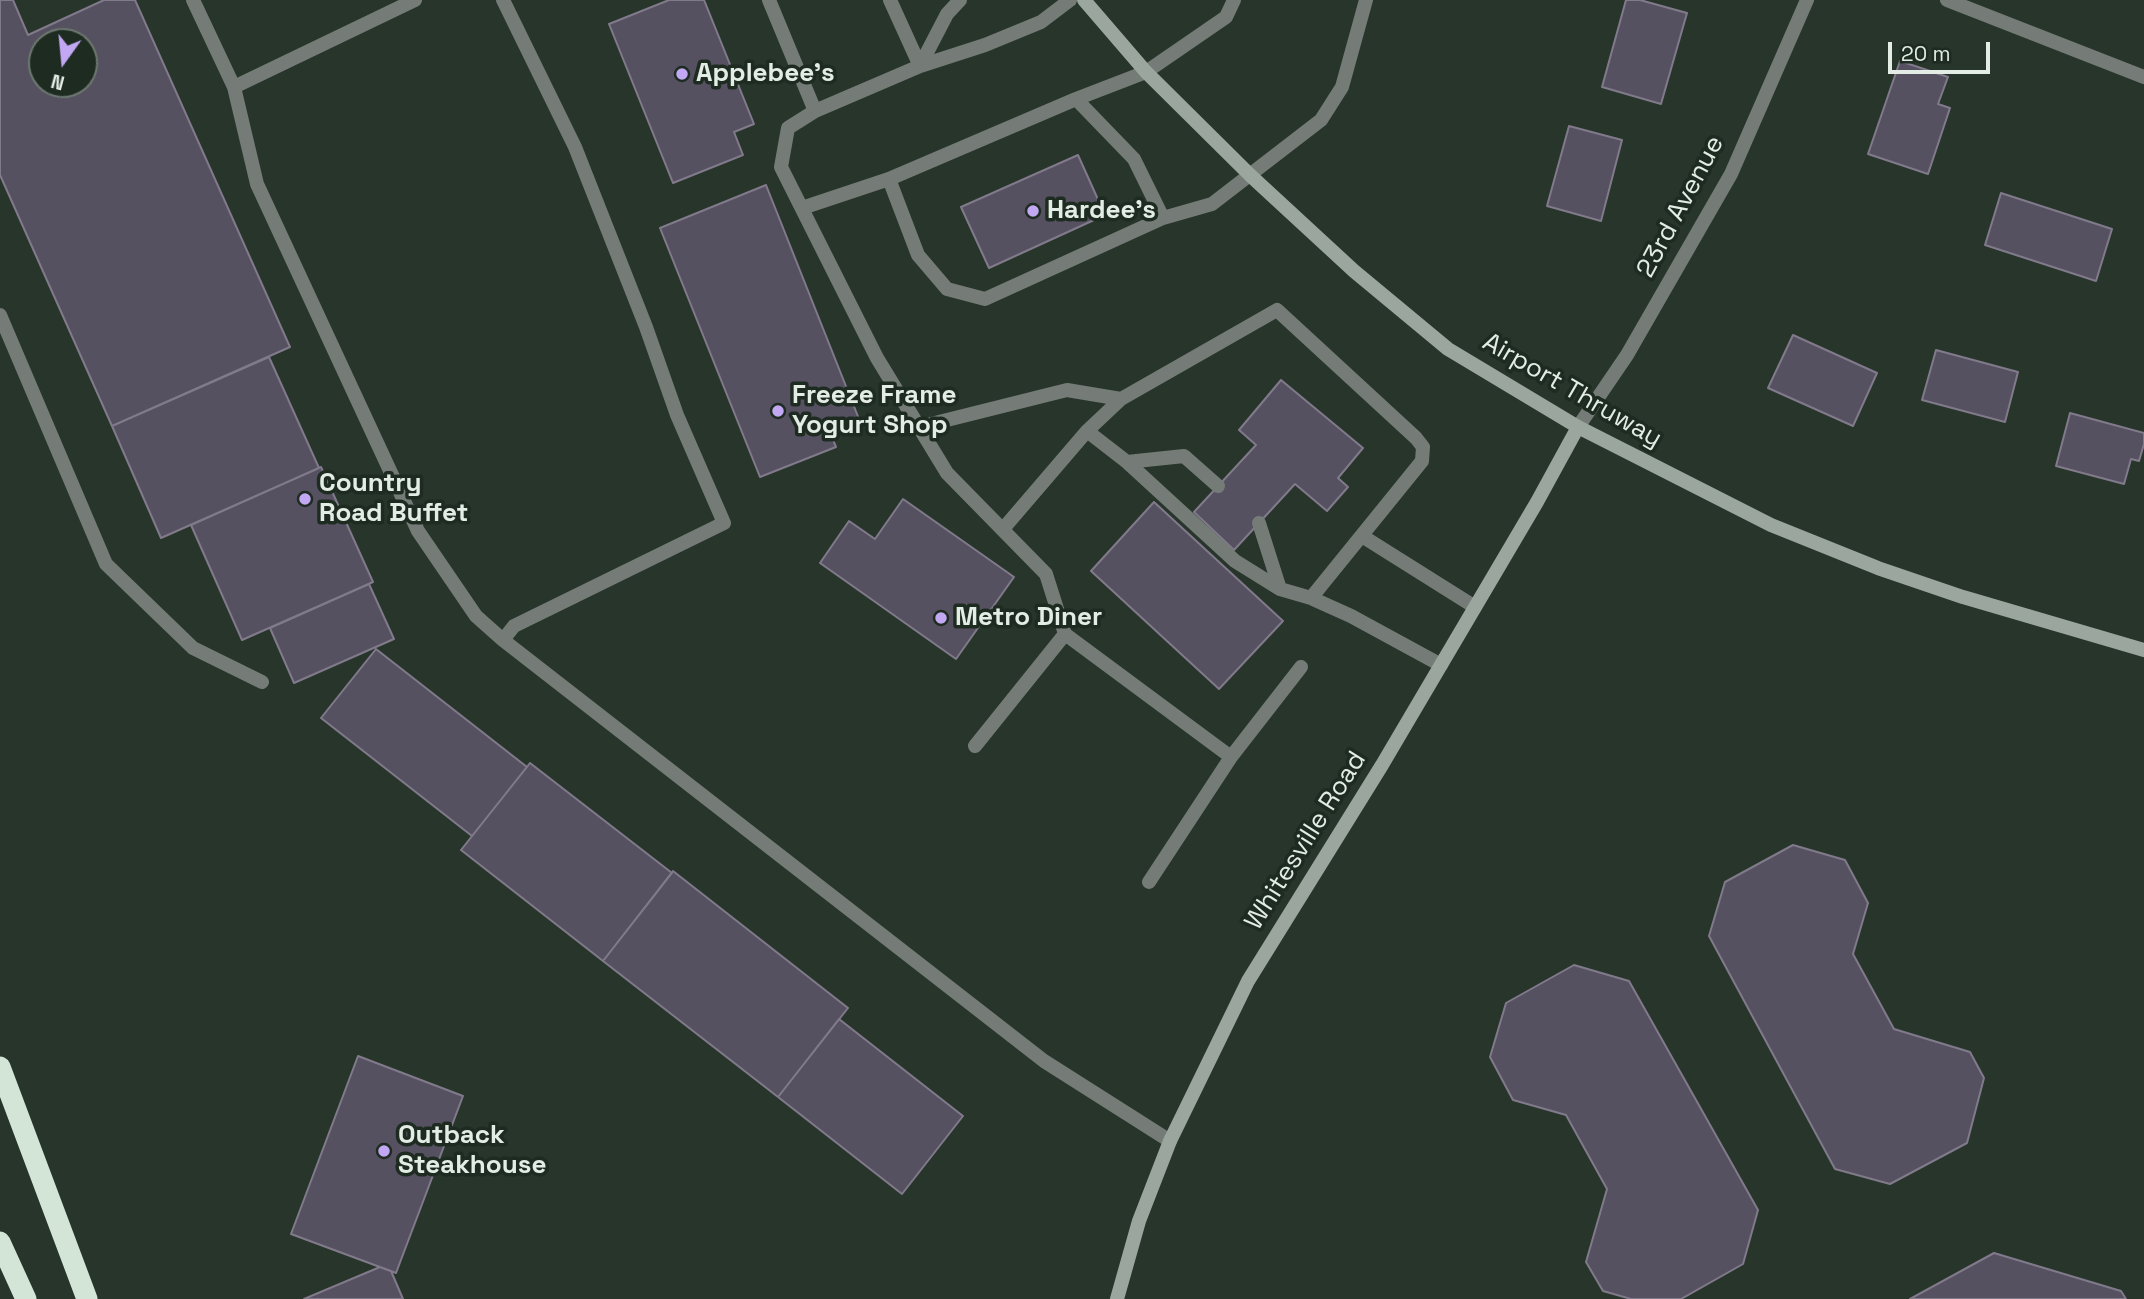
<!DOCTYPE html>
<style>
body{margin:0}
#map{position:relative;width:2144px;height:1299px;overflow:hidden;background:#27352b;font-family:"Space Grotesk",sans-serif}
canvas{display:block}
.north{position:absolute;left:28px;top:28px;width:70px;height:70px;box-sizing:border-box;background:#1d2b21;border:2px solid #6c786f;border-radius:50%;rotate:195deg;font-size:19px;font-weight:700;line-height:28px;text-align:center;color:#e3ece5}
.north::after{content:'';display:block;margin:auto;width:24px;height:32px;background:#c2a8f3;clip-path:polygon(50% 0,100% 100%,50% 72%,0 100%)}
.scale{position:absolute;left:1888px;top:42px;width:102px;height:32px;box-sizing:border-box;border:4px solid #e3ece5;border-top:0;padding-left:9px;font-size:21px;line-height:24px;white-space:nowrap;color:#e3ece5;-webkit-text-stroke:5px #1d2b21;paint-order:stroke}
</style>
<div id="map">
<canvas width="2144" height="1299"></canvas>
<div class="north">N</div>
<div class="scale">20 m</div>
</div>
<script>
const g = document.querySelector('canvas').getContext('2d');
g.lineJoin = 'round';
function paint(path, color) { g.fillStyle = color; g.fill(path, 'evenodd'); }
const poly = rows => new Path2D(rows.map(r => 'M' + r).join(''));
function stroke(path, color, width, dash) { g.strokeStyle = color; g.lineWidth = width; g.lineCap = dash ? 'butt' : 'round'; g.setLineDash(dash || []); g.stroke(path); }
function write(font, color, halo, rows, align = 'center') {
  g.font = font + ' "Space Grotesk",sans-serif'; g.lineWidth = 7; g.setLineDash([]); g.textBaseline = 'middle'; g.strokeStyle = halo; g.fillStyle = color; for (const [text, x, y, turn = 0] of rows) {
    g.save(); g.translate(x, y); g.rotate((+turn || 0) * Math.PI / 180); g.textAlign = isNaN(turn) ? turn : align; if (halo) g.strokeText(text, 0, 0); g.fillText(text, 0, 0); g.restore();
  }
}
const building = poly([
 [0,0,13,0,28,35,104,0,135,0,290,347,112,426,0,175,0,0],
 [42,42,84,42,84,84,42,84,42,42],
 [669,0,704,0,754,124,734,132,743,155,673,183,609,24,669,0],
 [1626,0,1640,0,1687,13,1661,104,1602,87,1626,0],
 [1900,61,1948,77,1938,104,1950,108,1928,174,1868,154,1900,61],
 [1569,126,1622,140,1601,221,1547,206,1569,126],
 [1078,155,1105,215,989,268,961,207,1078,155],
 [766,185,859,419,829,430,836,447,760,477,660,228,766,185],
 [2001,193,2112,229,2096,281,1985,245,2001,193],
 [1793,335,1877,373,1853,426,1768,388,1793,335],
 [1936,350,2018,372,2005,422,1922,400,1936,350],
 [269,357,319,468,161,538,112,426,269,357],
 [1281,380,1363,448,1338,478,1348,487,1327,511,1295,484,1234,550,1194,512,1256,445,1239,430,1281,380],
 [2070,413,2144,433,2144,444,2139,461,2131,459,2124,484,2056,466,2070,413],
 [321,467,373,582,242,640,191,525,321,467],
 [903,499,1014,577,956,659,820,563,849,521,875,539,903,499],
 [1154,502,1283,621,1219,689,1091,571,1154,502],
 [369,584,394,639,294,683,270,628,369,584],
 [376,649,527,767,472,836,321,718,376,649],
 [530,763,672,873,603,961,461,850,530,763],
 [1793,845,1845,860,1868,903,1853,954,1894,1029,1970,1052,1984,1078,1967,1143,1890,1184,1835,1169,1709,936,1725,882,1793,845],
 [673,871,848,1008,778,1097,603,961,673,871],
 [1574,965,1629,981,1758,1210,1743,1264,1681,1299,1631,1299,1603,1291,1586,1262,1607,1189,1566,1115,1513,1100,1490,1057,1506,1003,1574,965],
 [839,1019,963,1116,902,1194,778,1097,839,1019],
 [358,1056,463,1096,396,1273,291,1234,358,1056],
 [1994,1253,2121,1291,2126,1299,1910,1299,1994,1253],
 [380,1267,391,1271,403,1299,304,1299,380,1267]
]);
paint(building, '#565160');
stroke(building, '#807a8b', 2);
stroke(poly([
 [193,0,234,87],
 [415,0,234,87,257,184,418,531,476,616,503,640,1044,1061,1170,1141],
 [769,0,815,111,788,128,781,167,877,358,947,473,1046,574,1065,634],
 [890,0,920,66],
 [920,66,947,14,960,0],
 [1076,99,1134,159,1163,218,985,299,947,289,918,255,889,179,1076,99,1146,72,1226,17,1234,0],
 [815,111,920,66,985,45,1041,22,1070,0],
 [802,208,889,179],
 [1163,218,1212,204,1321,120,1342,87,1366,0],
 [0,315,106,564,193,648,262,682],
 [919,427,1067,390,1121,399],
 [1087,431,1127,462,1235,561,1280,589,1311,598,1351,616,1441,665],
 [1127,462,1184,456,1218,486],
 [1259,523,1280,589],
 [1003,529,1087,431,1121,399,1277,310,1416,438,1423,447,1422,461,1311,598],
 [1362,536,1475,607],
 [503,640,514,626,724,523,677,415,646,327,575,147,503,0],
 [975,746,1065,634,1231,757,1149,882],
 [1231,757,1301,667]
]), '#757c77', 14);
stroke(poly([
 [1947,0,2144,77],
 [1578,427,1627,355,1731,174,1807,0]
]), '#757c77', 14);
stroke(poly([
 [1084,0,1146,72,1251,176,1354,271,1448,349,1578,427,1771,525,1878,568,1963,597,2144,650],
 [1117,1299,1139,1221,1170,1141,1248,981,1382,765,1537,502,1578,427]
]), '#9ba79e', 14);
stroke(poly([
 [0,1067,87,1299],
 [0,1242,26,1299]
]), '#d3e5d7', 21);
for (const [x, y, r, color] of [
 [682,74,7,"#c2a8f3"],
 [1033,211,7,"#c2a8f3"],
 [778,411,7,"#c2a8f3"],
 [305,499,7,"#c2a8f3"],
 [941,618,7,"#c2a8f3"],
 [384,1151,7,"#c2a8f3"]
]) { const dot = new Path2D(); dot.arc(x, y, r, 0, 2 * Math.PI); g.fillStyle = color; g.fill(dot); stroke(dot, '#1d2b21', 2.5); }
write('bold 26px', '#e3ece5', '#1d2b21', [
 ["Applebee's",696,74],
 ["Hardee's",1047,211],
 ["Freeze Frame",792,396],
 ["Yogurt Shop",792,426],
 ["Country",319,484],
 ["Road Buffet",319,514],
 ["Metro Diner",955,618],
 ["Outback",398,1136],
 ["Steakhouse",398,1166]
], 'left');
write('26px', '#e3ece5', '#1d2b21', [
 ["23rd Avenue",1681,207,-62],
 ["Airport Thruway",1572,391,30],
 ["Whitesville Road",1306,841,-58]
]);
</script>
